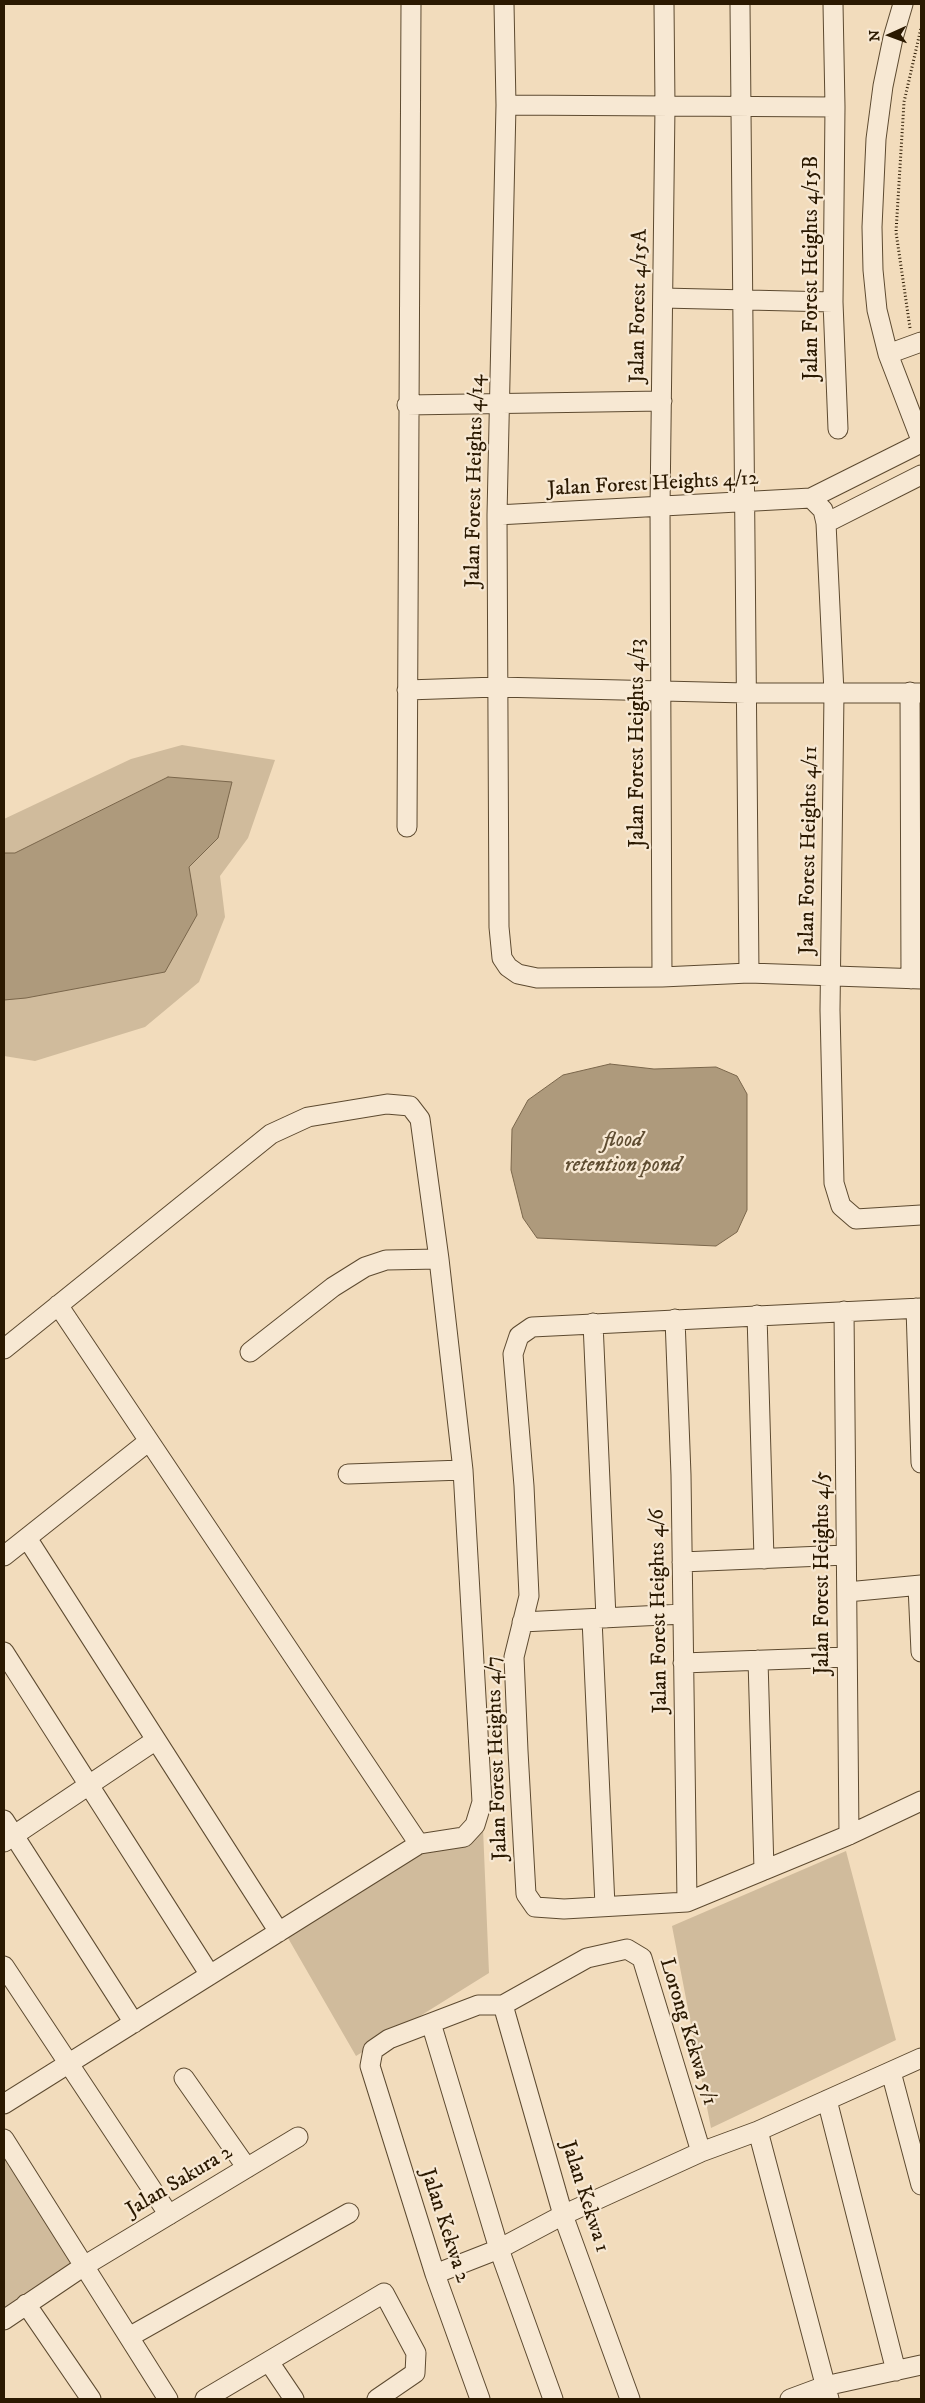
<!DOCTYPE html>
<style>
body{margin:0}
#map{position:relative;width:925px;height:2403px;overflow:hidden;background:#f2dcbc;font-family:"IM FELL DW Pica",serif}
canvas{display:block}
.frame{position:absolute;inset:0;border:5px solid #2b1901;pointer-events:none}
.north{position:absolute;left:865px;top:10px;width:50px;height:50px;-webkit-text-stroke:4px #f7e8d3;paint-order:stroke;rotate:268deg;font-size:14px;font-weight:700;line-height:20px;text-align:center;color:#2b1901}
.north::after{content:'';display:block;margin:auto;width:18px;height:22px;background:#2b1901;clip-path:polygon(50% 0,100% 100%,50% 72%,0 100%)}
</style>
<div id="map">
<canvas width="925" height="2403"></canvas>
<div class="frame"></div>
<div class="north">N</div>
</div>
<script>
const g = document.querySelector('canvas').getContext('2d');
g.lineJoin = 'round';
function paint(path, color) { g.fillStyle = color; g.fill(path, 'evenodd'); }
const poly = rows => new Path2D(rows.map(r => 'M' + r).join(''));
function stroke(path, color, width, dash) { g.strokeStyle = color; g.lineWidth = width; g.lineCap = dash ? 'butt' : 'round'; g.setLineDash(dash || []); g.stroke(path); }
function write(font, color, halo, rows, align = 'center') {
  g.font = font + ' "IM FELL DW Pica",serif'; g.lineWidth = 4.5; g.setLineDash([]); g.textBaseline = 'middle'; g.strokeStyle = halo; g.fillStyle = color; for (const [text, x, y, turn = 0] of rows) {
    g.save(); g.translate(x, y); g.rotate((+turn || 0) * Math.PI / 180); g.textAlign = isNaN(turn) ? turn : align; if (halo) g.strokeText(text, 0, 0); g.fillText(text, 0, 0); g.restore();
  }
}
paint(poly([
 [182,745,275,760,248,838,220,876,225,917,199,982,145,1027,35,1061,4,1056,4,819,131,759],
 [483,1828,489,1973,356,2056,288,1938,422,1851],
 [846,1851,896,2040,711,2128,672,1926],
 [4,2149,77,2270,4,2319]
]), '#d0bb9c');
const water = poly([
 [168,777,232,782,218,838,189,867,197,915,165,972,26,998,4,1000,4,853,15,853,168,777],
 [610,1064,654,1069,716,1067,737,1076,747,1094,747,1210,737,1232,716,1246,537,1238,523,1218,511,1170,512,1129,528,1100,563,1075,610,1064]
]);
paint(water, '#ae9a7c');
stroke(water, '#7a664b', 1);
const minor = poly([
 [504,4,506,105,497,515,499,927,502,958,508,967,518,974,537,978,662,977,749,973,921,979],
 [740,4,749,973],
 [833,4,835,107,833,302,838,429],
 [903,4,893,38,883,86,876,139,872,227,873,270,877,310,888,354,921,440],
 [506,105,835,107],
 [663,298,833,302],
 [888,354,921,342],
 [407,405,662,401],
 [811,498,823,510,826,523,834,693,830,1010,834,1183,841,1206,856,1219,921,1215],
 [497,515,811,498,921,443],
 [826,523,921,475],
 [407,690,497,687,746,693,921,693],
 [910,692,911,979],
 [407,827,411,4],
 [662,977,660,508,665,106,664,4],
 [58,1305,419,1844],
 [916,1308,921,1463],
 [921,1308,532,1327,519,1336,513,1354,524,1486,529,1596,514,1657,518,1751,526,1894,535,1907,564,1909,687,1902,849,1835,921,1801],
 [844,1311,849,1835],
 [757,1315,764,1559],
 [675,1319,681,1475,687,1902],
 [593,1323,606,1618],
 [4,1349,271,1134,308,1117,387,1104,410,1106,420,1119,439,1259,463,1470,482,1802,475,1825,464,1837,419,1844,4,2104],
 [250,1352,333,1287,365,1267,386,1260,439,1259],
 [348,1474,463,1470],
 [27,1538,279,1932],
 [4,1556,149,1441],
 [682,1562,846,1555],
 [918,1586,921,1652],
 [847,1592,921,1585],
 [592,1619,605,1906],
 [522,1622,683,1614],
 [4,1652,210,1975],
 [758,1660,764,1870],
 [683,1663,847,1657],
 [4,1820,134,2023],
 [4,1842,156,1740],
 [4,1966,169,2215],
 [503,2005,563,2215,630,2399],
 [503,2005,587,1958,627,1949,642,1958,701,2152],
 [431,2023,499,2249,553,2399],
 [891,2072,921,2185],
 [184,2078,247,2168],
 [827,2100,896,2371],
 [758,2131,829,2399],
 [4,2139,168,2399],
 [435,2274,499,2249,563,2215,701,2152,758,2131,921,2058],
 [26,2304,91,2399],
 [4,2320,84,2266,298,2137],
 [129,2337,349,2213],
 [269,2362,294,2399],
 [205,2399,384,2293,416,2353,415,2373,377,2399],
 [480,2399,435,2274,370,2066,373,2050,389,2039,478,2005,503,2005],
 [790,2399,825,2386,921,2365]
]);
stroke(minor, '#5d4a30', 21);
stroke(poly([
 [910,328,896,232,904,102,921,28]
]), '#2b1901', 3, [1, 2.5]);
stroke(minor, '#f7e8d3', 19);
write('21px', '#2b1901', '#f7e8d3', [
 ["Jalan Forest Heights 4/15B",813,268,-90],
 ["Jalan Forest 4/15A",640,306,-89],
 ["Jalan Forest Heights 4/14",476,481,-89],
 ["Jalan Forest Heights 4/12",653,485,-3],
 ["Jalan Forest Heights 4/13",639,743,-90],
 ["Jalan Forest Heights 4/11",810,850,-89],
 ["Jalan Forest Heights 4/5",824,1573,-90],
 ["Jalan Forest Heights 4/6",660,1611,-91],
 ["Jalan Forest Heights 4/7",498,1758,-92],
 ["Lorong Kekwa 5/1",687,2032,73],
 ["Jalan Sakura 2",180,2182,-31],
 ["Jalan Kekwa 1",584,2197,72],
 ["Jalan Kekwa 2",444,2226,72]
]);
write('italic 22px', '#5f4d32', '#f7e8d3', [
 ["flood",623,1141],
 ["retention pond",623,1166]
]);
</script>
